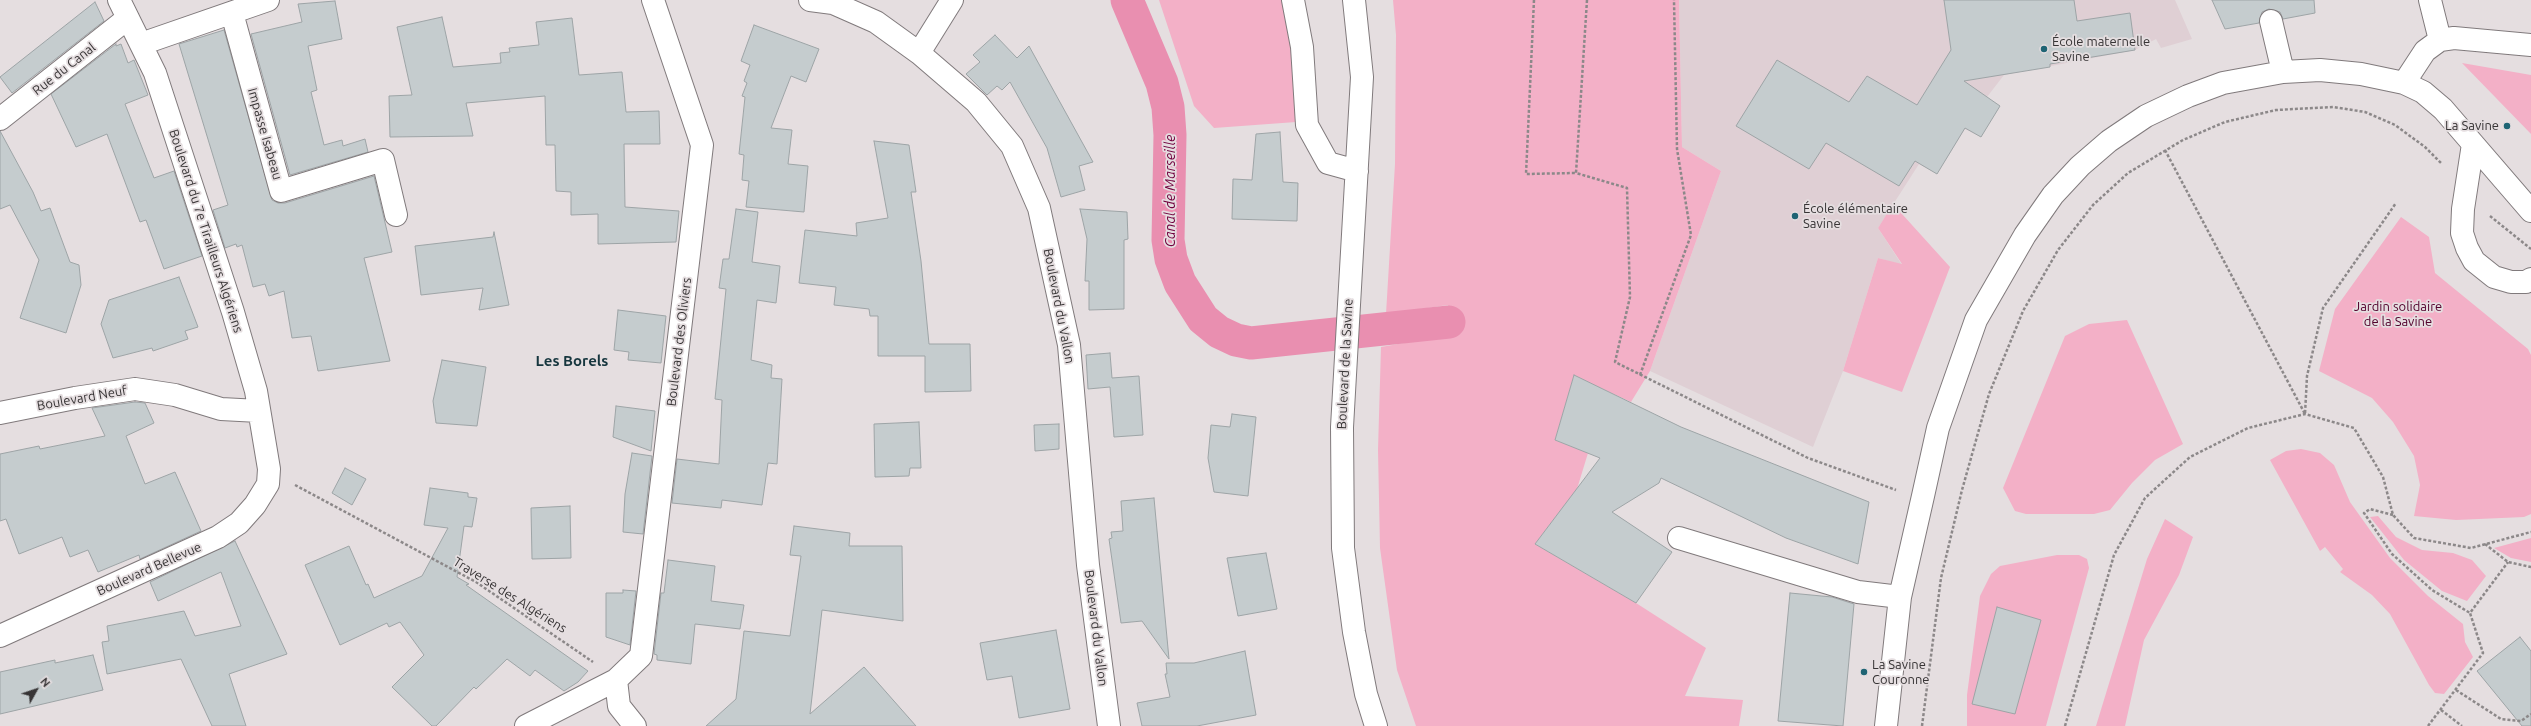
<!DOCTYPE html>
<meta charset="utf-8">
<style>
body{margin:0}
#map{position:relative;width:2531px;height:726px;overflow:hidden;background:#e5dee0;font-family:Ubuntu,sans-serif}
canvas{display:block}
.north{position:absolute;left:16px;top:670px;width:40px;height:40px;-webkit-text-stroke:3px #e5dee0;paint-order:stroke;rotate:50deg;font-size:11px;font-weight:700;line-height:16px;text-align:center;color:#373435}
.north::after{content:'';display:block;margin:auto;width:14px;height:18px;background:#373435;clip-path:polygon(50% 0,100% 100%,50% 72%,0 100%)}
</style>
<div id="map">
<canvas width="2531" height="726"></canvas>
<div class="north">N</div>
</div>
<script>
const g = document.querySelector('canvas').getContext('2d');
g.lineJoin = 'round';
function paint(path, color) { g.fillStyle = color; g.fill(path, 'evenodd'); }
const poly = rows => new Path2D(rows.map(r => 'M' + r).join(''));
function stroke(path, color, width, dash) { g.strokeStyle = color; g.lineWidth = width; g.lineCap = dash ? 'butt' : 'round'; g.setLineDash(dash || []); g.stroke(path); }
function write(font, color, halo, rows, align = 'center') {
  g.font = font + ' Ubuntu,sans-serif'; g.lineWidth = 3.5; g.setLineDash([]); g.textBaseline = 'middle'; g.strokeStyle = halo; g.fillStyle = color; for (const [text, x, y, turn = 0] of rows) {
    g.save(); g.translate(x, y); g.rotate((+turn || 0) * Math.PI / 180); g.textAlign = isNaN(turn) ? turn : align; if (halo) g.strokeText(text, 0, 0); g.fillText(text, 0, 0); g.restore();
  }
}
paint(poly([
 [1679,0,2175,0,2192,39,2161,48,2156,39,2135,50,2004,75,1987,97,2000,106,1981,137,1965,129,1937,174,1919,164,1878,228,1902,265,1878,258,1843,371,1813,447,1650,371,1721,171,1682,147]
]), '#dfcfd4');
paint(poly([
 [1159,0,1282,0,1292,36,1296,122,1214,128,1194,106],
 [1393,0,1679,0,1682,147,1721,171,1650,371,1631,402,1574,376,1555,440,1588,453,1577,489,1535,544,1636,603,1706,648,1685,696,1743,700,1739,726,1416,726,1397,670,1380,548,1378,450,1381,347,1450,335,1448,305,1386,314,1395,164,1396,35],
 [2462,63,2531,75,2531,134],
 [1893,204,1950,267,1902,392,1843,371,1878,258,1902,264,1878,228],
 [2401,217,2429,237,2435,273,2528,349,2531,355,2531,514,2524,517,2456,520,2414,516,2420,485,2414,456,2393,422,2372,398,2319,371,2335,309],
 [2127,320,2183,444,2155,460,2132,483,2110,510,2094,514,2026,514,2015,511,2003,488,2065,336,2089,324],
 [2301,449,2320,453,2334,465,2350,502,2390,558,2428,596,2463,624,2465,642,2473,657,2444,694,2435,693,2429,685,2390,614,2372,595,2340,572,2343,569,2325,547,2320,551,2270,460,2286,451],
 [2378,516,2396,537,2422,550,2453,553,2472,560,2486,576,2467,601,2442,591,2404,560,2370,517],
 [2165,519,2193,537,2179,575,2144,640,2125,726,2096,726,2147,559],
 [2531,538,2531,562,2511,558,2494,548],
 [2057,555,2079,555,2087,559,2089,568,2046,726,1967,726,1967,695,1980,596,1991,574,2000,566]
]), '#f3b0c7');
stroke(poly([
 [1127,0,1162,83,1168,107,1170,135,1168,240,1171,259,1180,283,1203,319,1219,332,1236,340,1251,343,1449,322]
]), '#e98fb0', 33);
const building = poly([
 [1944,0,2074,0,2077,21,2130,13,2135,50,2050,64,2050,67,1964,81,2000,106,1981,137,1965,128,1937,174,1915,161,1899,186,1826,143,1809,169,1736,126,1777,60,1849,102,1867,76,1917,105,1951,50,1944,0],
 [2212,0,2314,0,2315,13,2283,19,2280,12,2269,9,2262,12,2259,23,2225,29,2212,0],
 [335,1,342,39,308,46,317,90,311,92,324,145,342,140,343,146,365,139,368,152,290,175,251,34,302,22,298,4,335,1],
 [95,2,104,21,12,93,0,77,95,2],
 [442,17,453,67,501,63,500,53,510,52,509,48,539,45,536,22,572,18,579,75,622,72,626,112,659,111,660,144,624,144,625,207,679,211,676,242,598,244,598,214,571,215,571,192,556,191,555,145,546,145,545,96,466,103,473,136,390,137,389,96,412,95,397,27,442,17],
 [754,25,819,49,806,82,791,76,771,128,792,130,788,164,808,166,804,212,746,207,749,181,742,180,744,155,739,154,745,97,742,96,747,83,744,81,750,65,741,61,754,25],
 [224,30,272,200,278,203,285,203,374,176,392,252,364,258,390,361,318,371,311,336,292,338,284,291,269,296,265,284,253,287,242,245,237,247,236,244,225,248,213,210,228,205,179,44,224,30],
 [995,35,1017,58,1029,46,1093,162,1079,166,1085,190,1061,197,1047,148,1010,82,1002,90,997,86,987,95,966,74,980,62,973,55,995,35],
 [116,44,116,46,121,44,128,63,134,60,148,95,125,104,154,178,174,171,202,256,164,269,146,220,140,222,107,134,76,147,51,94,116,44],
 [0,131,33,192,41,211,50,208,70,262,79,265,81,285,66,333,20,318,39,260,10,205,0,209,0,131],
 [1280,132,1283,182,1298,183,1297,221,1232,219,1233,179,1252,180,1256,134,1280,132],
 [874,141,909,145,916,192,911,192,921,261,929,344,970,344,971,391,925,392,925,356,878,356,878,316,870,316,869,309,834,305,836,287,799,283,805,230,857,236,856,223,888,218,874,141],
 [736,209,758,212,752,262,780,266,776,303,757,300,751,360,772,365,771,378,782,379,777,464,768,463,762,505,722,500,721,508,672,503,677,459,719,464,722,400,715,399,726,289,719,288,723,259,729,259,736,209],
 [1080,209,1127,212,1128,239,1124,240,1124,309,1089,310,1089,281,1085,281,1087,239,1080,209],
 [494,232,509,305,479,310,483,288,421,295,415,246,493,237,494,232],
 [179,277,198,327,185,331,188,339,153,351,152,348,113,358,101,324,109,300,179,277],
 [618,310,666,316,661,363,628,360,629,352,614,350,618,310],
 [1110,353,1112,378,1139,376,1143,435,1114,437,1110,387,1088,389,1086,355,1110,353],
 [442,360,486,367,477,426,436,423,433,401,442,360],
 [1574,375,1681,427,1869,502,1858,564,1786,538,1661,478,1659,483,1612,512,1672,552,1636,603,1535,544,1600,458,1555,440,1574,375],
 [135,402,145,403,154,423,126,436,145,484,175,472,201,531,140,559,139,555,98,572,88,550,70,557,62,537,19,554,6,519,0,521,0,454,39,446,40,449,105,436,92,408,135,402],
 [616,406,655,411,651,451,613,437,616,406],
 [1232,414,1256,417,1248,496,1214,492,1208,458,1211,425,1230,427,1232,414],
 [919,422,921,468,910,468,909,476,875,477,874,424,919,422],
 [1059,424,1059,449,1035,451,1034,425,1059,424],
 [632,453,652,456,643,534,623,532,625,494,632,453],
 [345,468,366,479,352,505,332,493,345,468],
 [430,488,468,493,468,497,477,498,472,527,464,526,457,577,469,584,466,585,588,671,578,682,564,691,535,670,530,676,507,659,476,689,474,687,436,726,432,726,392,687,424,655,400,622,389,627,387,623,340,645,305,565,349,546,366,585,368,584,374,598,422,576,448,528,424,525,430,488],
 [1154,498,1164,606,1169,659,1142,621,1121,623,1109,539,1112,538,1111,532,1123,531,1121,501,1154,498],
 [570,506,571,558,532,559,531,508,570,506],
 [794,526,850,533,849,546,902,546,903,621,822,610,810,714,864,667,916,726,706,726,736,699,744,631,790,636,801,556,790,555,794,526],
 [235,541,287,654,229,674,246,726,212,726,181,659,107,674,102,642,109,641,107,626,184,611,195,636,241,626,221,572,158,601,150,582,235,541],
 [1266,553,1277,609,1238,616,1227,558,1266,553],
 [668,560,715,566,711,601,744,605,740,629,695,624,691,664,657,660,657,655,654,654,661,593,664,593,668,560],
 [623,590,636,591,630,645,606,637,606,593,623,593,623,590],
 [1790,593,1832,597,1854,604,1843,726,1778,721,1790,593],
 [1997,607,2041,620,2015,714,1972,704,1997,607],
 [1056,630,1070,709,1019,718,1012,676,987,680,980,643,1056,630],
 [2520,637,2531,651,2531,726,2522,726,2477,671,2520,637],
 [1245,651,1256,715,1197,726,1142,726,1137,703,1170,697,1165,674,1167,674,1166,663,1194,663,1245,651],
 [93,655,103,690,0,714,0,672,55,660,55,663,93,655]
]);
paint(building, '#c5ccce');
stroke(building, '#9da4a6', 1);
const minor = poly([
 [810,0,833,3,876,22,919,53,976,102,1012,146,1039,208,1069,345,1088,565,1109,726],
 [1293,0,1302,47,1307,125,1328,163,1357,171],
 [1354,0,1362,77,1342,427,1343,548,1354,632,1366,694,1376,726],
 [2430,0,2440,40],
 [232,13,281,191,383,160,396,215],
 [2271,21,2283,72],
 [141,44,268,0],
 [919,53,952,0],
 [2404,83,2425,51,2440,40,2454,38,2531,45],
 [0,119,128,18],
 [2473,144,2463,209,2462,233,2467,248,2474,261,2494,277,2511,282,2526,282,2531,279],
 [0,413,75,398,135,389,175,395,221,409,259,411],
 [1679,538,1858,592,1900,597],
 [0,636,218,537,239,523,255,505,268,484,269,469,256,391,233,312,155,73,119,0],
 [616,680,619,706,635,726],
 [526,726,616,680,641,656,702,145,653,0],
 [1886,726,1900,597,1923,496,1938,428,1976,320,2025,235,2053,195,2080,166,2109,141,2146,116,2188,96,2223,83,2283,72,2320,70,2361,74,2404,83,2423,92,2443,109,2531,211]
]);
stroke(minor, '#807a7c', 24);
stroke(poly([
 [1534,0,1526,174,1576,173],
 [1587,0,1576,173,1627,188,1630,297,1615,362,1808,458,1896,490],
 [2165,150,2305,414,2307,376,2323,308,2396,203],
 [2490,216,2531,249],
 [1640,375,1691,235,1677,149,1674,0],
 [295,485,476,582,593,662],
 [2393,515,2370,509,2364,513,2392,554,2432,590,2470,613],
 [2485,544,2508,562,2531,567],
 [2456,690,2501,719,2521,721,2531,714],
 [2441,710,2462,726],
 [1922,726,1941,578,1962,490,1989,394,2023,311,2058,250,2093,205,2128,173,2183,140,2225,122,2276,110,2333,107,2365,112,2395,125,2425,147,2442,164],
 [2065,726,2114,555,2145,498,2190,457,2248,428,2305,414,2354,428,2383,477,2393,515,2414,538,2471,548,2531,532],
 [2428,726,2483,653,2470,613,2508,562]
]), '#8c8889', 2.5, [3, 2]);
stroke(minor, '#fff', 22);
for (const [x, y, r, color] of [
 [2044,49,4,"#1e6474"],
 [2507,126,4,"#1e6474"],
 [1795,216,4,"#1e6474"],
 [1864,672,4,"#1e6474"]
]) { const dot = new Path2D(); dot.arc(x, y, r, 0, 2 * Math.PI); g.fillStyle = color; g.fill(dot); stroke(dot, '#e5dee0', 1.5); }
write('13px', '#373435', '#e5dee0', [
 ["École maternelle",2052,42],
 ["Savine",2052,57],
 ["La Savine",2499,126,"right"],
 ["École élémentaire",1803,209],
 ["Savine",1803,224],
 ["La Savine",1872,665],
 ["Couronne",1872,680]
], 'left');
write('13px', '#373435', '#e5dee0', [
 ["Rue du Canal",64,69,-38],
 ["Impasse Isabeau",265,134,74],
 ["Boulevard du 7e Tirailleurs Algériens",206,231,72],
 ["Boulevard du Vallon",1059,306,79],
 ["Boulevard des Oliviers",679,342,-83],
 ["Boulevard de la Savine",1345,364,-87],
 ["Boulevard Neuf",82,398,-10],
 ["Boulevard Bellevue",149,569,-24],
 ["Traverse des Algériens",510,595,32],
 ["Boulevard du Vallon",1096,628,83]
]);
write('13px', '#53012c', '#e5dee0', [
 ["Jardin solidaire",2398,307],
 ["de la Savine",2398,322]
]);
write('italic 14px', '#71023e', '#e5dee0', [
 ["Canal de Marseille",1170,191,-90]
]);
write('bold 15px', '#16363e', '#e5dee0', [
 ["Les Borels",572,361]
]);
</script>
